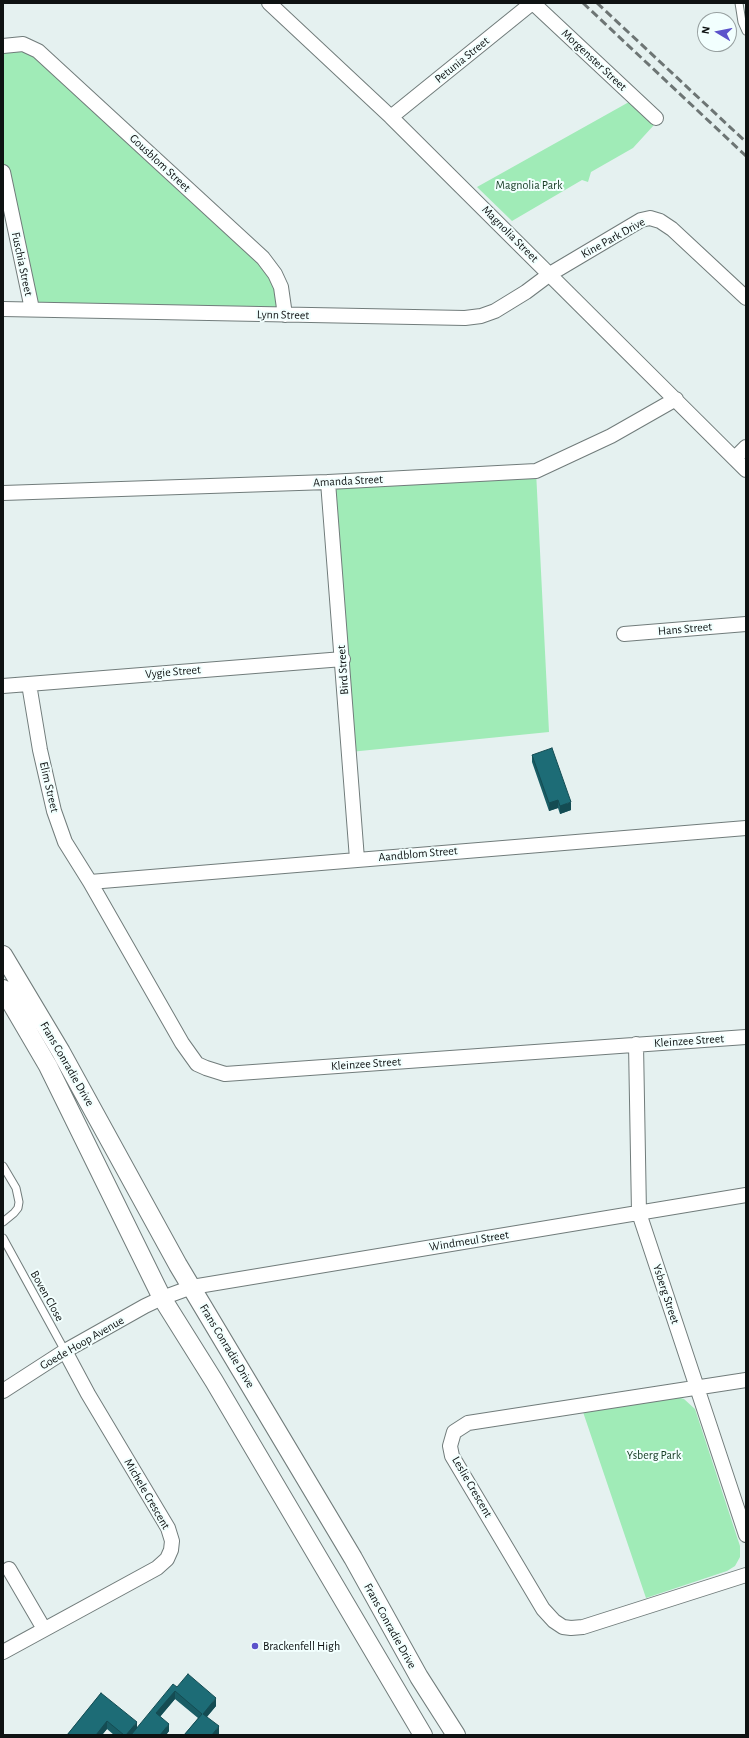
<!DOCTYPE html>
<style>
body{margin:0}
#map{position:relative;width:749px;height:1738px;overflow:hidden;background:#e5f1f0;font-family:"Alegreya Sans",sans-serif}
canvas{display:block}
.frame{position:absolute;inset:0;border:4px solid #0e1212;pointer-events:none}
.north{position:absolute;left:697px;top:12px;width:40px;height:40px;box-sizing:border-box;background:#f2fffe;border:1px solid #97a0a0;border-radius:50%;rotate:280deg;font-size:11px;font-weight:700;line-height:16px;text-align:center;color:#0e1212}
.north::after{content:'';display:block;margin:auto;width:14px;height:18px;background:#5c53cb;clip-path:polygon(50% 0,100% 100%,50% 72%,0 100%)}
</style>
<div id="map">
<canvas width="749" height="1738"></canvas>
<div class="frame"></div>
<div class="north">N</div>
</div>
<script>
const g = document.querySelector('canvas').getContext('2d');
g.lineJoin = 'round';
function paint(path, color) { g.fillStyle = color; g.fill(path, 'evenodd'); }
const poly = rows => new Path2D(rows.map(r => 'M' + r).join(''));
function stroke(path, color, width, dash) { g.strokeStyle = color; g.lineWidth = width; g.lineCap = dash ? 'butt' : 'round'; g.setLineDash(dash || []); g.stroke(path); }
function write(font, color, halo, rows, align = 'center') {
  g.font = font + ' "Alegreya Sans",sans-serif'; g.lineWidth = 4; g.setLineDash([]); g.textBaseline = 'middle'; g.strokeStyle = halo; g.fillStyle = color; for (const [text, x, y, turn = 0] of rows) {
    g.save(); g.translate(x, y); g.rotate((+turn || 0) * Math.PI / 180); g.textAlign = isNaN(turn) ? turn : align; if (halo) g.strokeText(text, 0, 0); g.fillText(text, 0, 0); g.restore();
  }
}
paint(poly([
 [21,46,34,52,265,261,278,286,281,315,32,309,3,172,3,51],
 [629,102,654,125,633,148,591,172,588,182,582,180,512,221,477,187],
 [536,471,549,732,350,752,328,482],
 [677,1397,684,1399,695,1409,740,1546,740,1557,735,1566,727,1571,646,1598,583,1412]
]), '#a0ebb7');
const service = poly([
 [739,3,742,22,746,31],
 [3,1166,16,1188,19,1202,18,1208,14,1213,3,1222],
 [3,1238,65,1351]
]);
const minor = poly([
 [269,3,391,117,746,470],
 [533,3,656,118],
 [3,46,23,44,38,51,263,258,275,274,281,287,285,315],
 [391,117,532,3],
 [3,172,32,309],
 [3,309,465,318,481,316,495,311,526,292,550,274,641,220,650,218,660,221,672,229,746,298],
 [735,458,746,447],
 [328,482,357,859],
 [3,493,328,482,536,471,611,436,676,399],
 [624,634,746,624],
 [29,684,40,750,54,811,65,842,90,882,182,1043,197,1064,206,1068,225,1074,746,1037],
 [3,686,343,659],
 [90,882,746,828],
 [636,1044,639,1213,746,1535],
 [746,1380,468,1423,454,1432,450,1446,452,1456,543,1609,554,1621,563,1627,571,1628,583,1627,746,1575],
 [3,1391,65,1351,145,1306,162,1298,192,1287,746,1195],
 [9,1569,44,1629],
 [3,1652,157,1568,167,1559,171,1550,172,1541,168,1528,88,1394,65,1351]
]);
const tertiary = poly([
 [3,955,61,1052,178,1265,353,1558,419,1677,456,1735],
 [3,989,48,1066,162,1298,214,1381,423,1735]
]);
stroke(service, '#717c7b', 9);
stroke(minor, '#717c7b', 16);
stroke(tertiary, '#717c7b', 20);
stroke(service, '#fff', 7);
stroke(minor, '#fff', 14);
stroke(tertiary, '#fff', 18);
stroke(poly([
 [583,3,746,156],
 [597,3,746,142]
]), '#6d7574', 3, [8, 4]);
paint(poly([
 [532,755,571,810,560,814,558,808,549,811,532,762],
 [177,1687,216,1706,207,1717,219,1734,218,1735,184,1735,198,1718,175,1699,160,1717,169,1731,166,1735,114,1735,107,1729,102,1735,67,1735,101,1693,137,1728]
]), '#195d65');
paint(poly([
 [558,800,558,808,549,811,549,803],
 [571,802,571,810,560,814,560,806],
 [175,1691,175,1699,156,1721,156,1713],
 [216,1698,216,1706,203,1721,203,1714],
 [107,1721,107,1729,102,1735,96,1735],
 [137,1722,137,1730,132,1735,126,1735],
 [169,1724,169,1731,166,1735,160,1735],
 [219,1726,219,1734,218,1735,212,1735]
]), '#144c53');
const building = poly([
 [552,748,571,802,560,806,558,800,549,803,532,755,552,748],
 [188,1674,216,1698,203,1714,219,1726,212,1735,184,1735,202,1714,175,1691,156,1713,169,1724,160,1735,131,1735,173,1684,177,1687,188,1674],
 [101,1693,137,1722,126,1735,124,1735,107,1721,96,1735,67,1735,101,1693]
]);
paint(building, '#1d6c76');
stroke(building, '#144c53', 1);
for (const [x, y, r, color] of [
 [255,1646,4,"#5c53cb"]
]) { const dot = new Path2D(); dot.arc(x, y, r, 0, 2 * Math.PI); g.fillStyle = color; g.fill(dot); stroke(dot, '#f2fffe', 1.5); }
write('12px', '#0e1212', '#f2fffe', [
 ["Petunia Street",462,60,-39],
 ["Morgenster Street",594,60,43],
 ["Gousblom Street",160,163,43],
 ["Magnolia Street",510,234,45],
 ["Kine Park Drive",613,238,-29],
 ["Fuschia Street",22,264,78],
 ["Lynn Street",283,315,1],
 ["Amanda Street",348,481,-3],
 ["Hans Street",685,629,-5],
 ["Bird Street",343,670,-94],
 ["Vygie Street",173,672,-5],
 ["Elim Street",49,787,77],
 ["Aandblom Street",418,854,-5],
 ["Kleinzee Street",689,1041,-4],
 ["Frans Conradie Drive",67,1064,60],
 ["Kleinzee Street",366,1064,-4],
 ["Windmeul Street",469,1241,-9],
 ["Ysberg Street",666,1294,72],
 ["Boven Close",47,1296,61],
 ["Goede Hoop Avenue",82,1343,-30],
 ["Frans Conradie Drive",227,1346,59],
 ["Leslie Crescent",472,1487,60],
 ["Michele Crescent",147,1494,60],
 ["Frans Conradie Drive",390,1626,61]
]);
write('12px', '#143a22', '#f2fffe', [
 ["Magnolia Park",529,185],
 ["Ysberg Park",654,1455]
]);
write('12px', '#0e1212', '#f2fffe', [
 ["Brackenfell High",263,1646]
], 'left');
</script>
